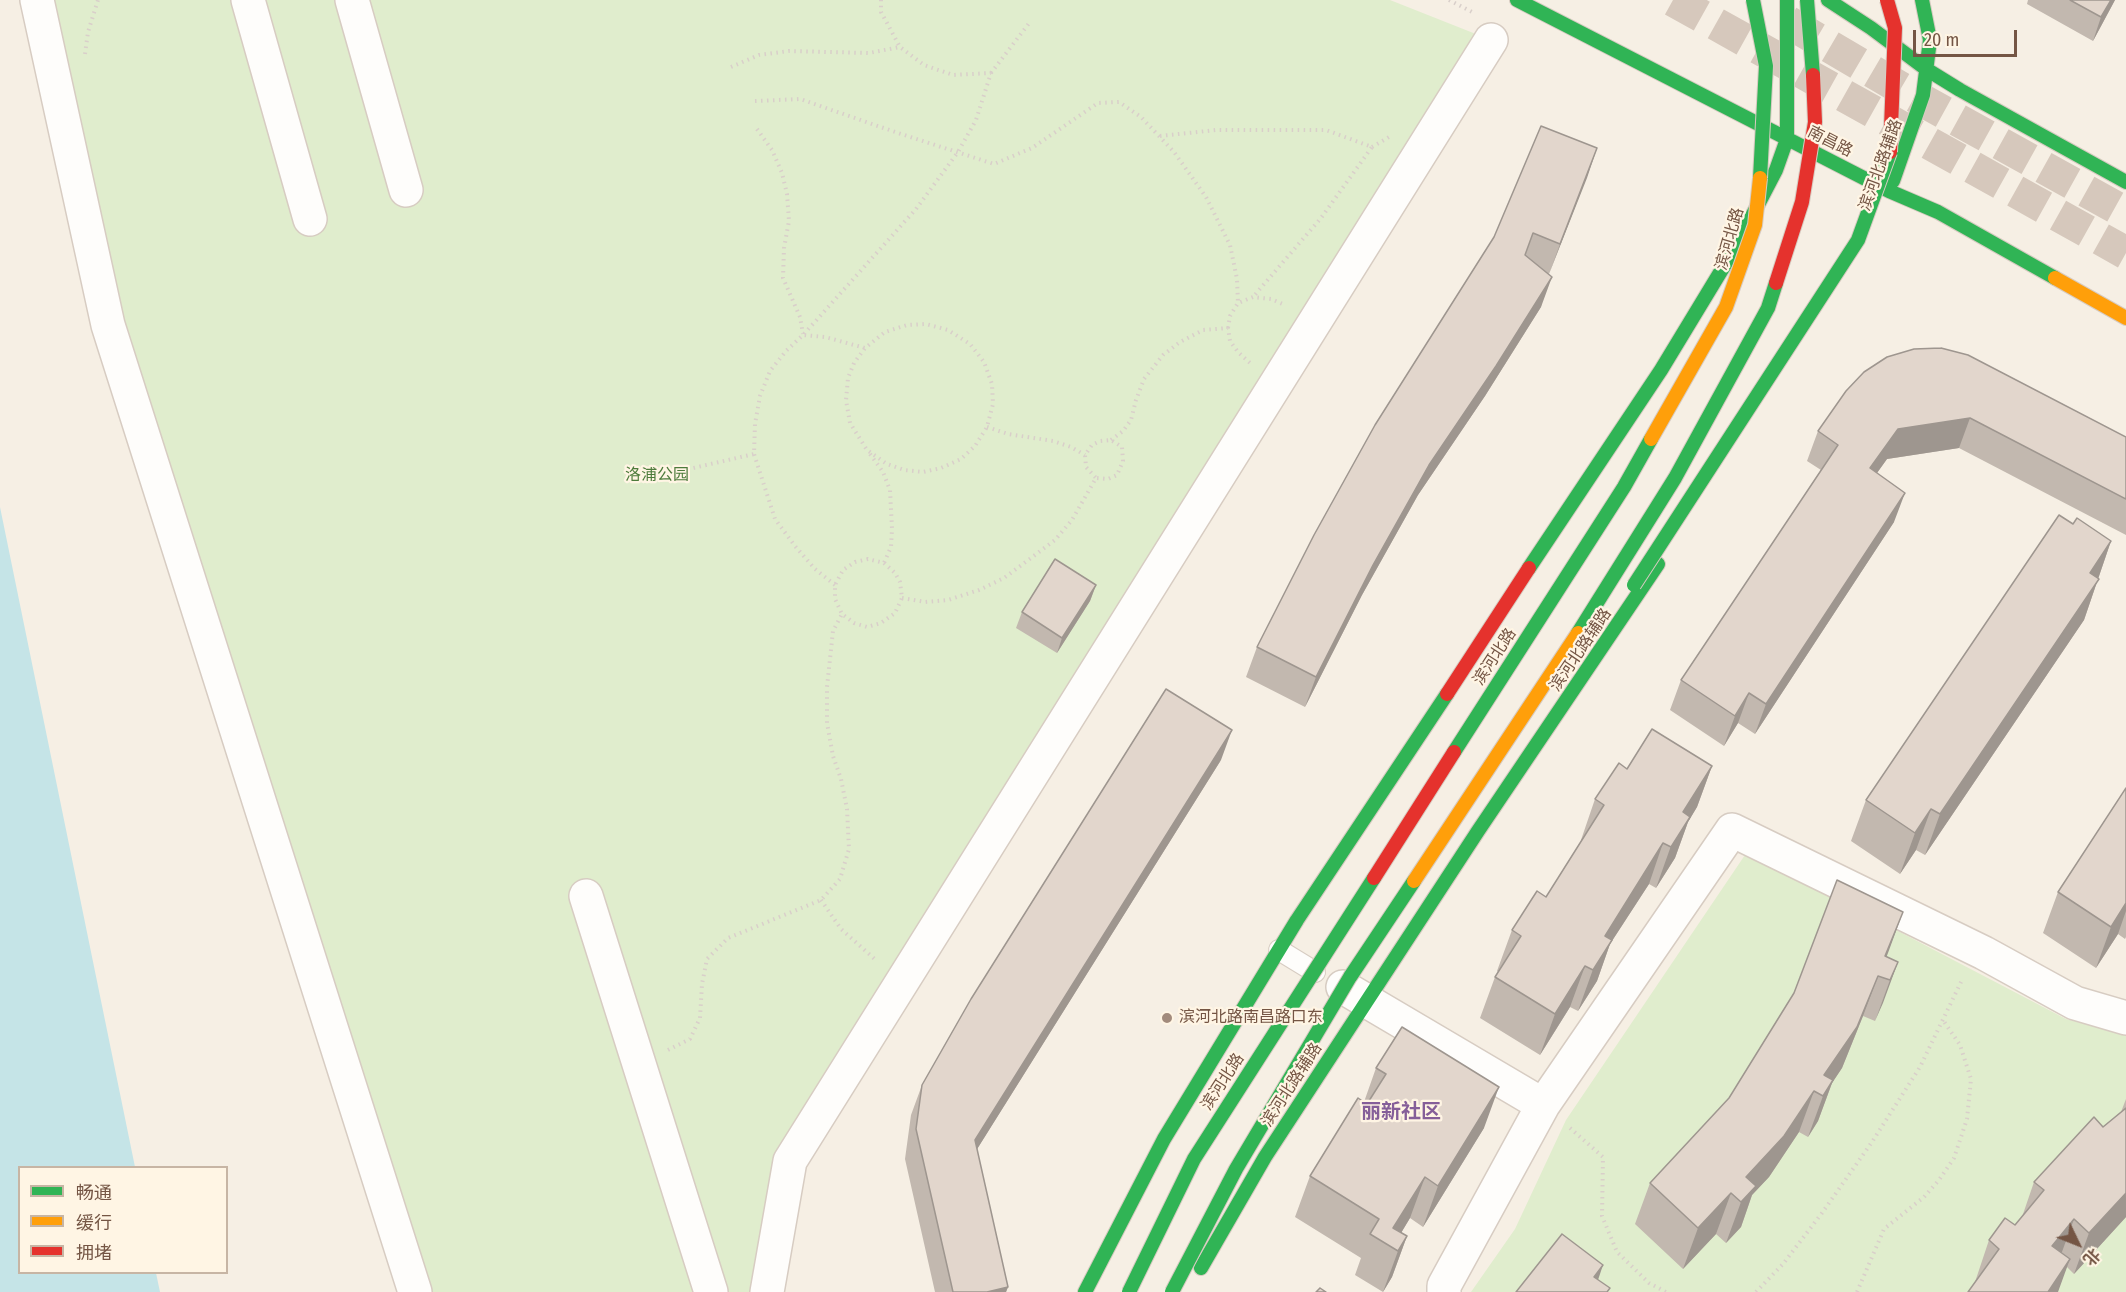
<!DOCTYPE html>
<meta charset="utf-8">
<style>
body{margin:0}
#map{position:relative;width:2126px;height:1292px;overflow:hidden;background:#f6efe4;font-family:"Fira Sans Condensed","Noto Sans SC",sans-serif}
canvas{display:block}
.legend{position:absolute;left:18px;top:1166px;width:210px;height:108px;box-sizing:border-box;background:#fff5e4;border:2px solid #c7b5a4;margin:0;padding:8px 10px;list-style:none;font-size:18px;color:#745544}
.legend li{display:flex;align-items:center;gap:12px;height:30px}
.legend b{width:30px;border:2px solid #c7b5a4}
.north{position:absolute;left:2048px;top:1214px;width:60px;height:60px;-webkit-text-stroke:4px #fff5e4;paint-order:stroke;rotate:133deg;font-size:16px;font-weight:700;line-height:24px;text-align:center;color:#745544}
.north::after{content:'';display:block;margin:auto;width:21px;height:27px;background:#745544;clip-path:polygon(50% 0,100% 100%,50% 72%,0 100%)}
.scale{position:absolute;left:1913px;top:30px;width:104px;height:27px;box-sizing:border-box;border:3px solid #745544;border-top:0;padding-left:8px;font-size:18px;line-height:21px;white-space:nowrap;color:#745544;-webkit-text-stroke:4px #fff5e4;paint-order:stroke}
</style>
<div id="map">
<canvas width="2126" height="1292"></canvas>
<ul class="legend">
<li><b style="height:8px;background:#30b455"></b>畅通</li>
<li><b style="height:8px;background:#ff9f0a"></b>缓行</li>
<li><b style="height:8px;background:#e5322d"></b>拥堵</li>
</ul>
<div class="north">北</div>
<div class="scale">20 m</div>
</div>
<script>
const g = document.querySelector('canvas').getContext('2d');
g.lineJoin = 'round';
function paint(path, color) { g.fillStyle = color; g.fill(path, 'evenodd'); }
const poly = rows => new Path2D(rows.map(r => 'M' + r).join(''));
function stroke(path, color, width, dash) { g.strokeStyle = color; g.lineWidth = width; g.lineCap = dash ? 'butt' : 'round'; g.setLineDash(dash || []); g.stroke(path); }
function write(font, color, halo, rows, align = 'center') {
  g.font = font + ' "Fira Sans Condensed","Noto Sans SC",sans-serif'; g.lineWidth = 4.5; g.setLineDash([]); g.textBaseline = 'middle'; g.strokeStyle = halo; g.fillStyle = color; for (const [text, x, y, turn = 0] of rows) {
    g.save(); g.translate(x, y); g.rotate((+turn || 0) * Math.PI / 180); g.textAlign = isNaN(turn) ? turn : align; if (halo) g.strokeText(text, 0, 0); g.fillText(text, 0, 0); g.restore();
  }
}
paint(poly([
 [37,0,1390,0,1491,40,790,1161,767,1292,415,1292,108,325],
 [1747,852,2066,1019,2126,1035,2126,1292,1471,1292,1515,1229,1566,1120]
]), '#e0edcd');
paint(poly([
 [0,507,135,1167,20,1168,20,1272,156,1273,160,1292,0,1292]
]), '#c5e4e7');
stroke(poly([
 [1673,0,2126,253],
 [1788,22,1909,93,2126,213]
]), '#d6c8bc', 33, [33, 16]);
const lane = poly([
 [1279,950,1315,972]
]);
const street = poly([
 [37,0,108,325,415,1292],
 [248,0,310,219],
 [352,0,406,190],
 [586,896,711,1292],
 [1343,987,1543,1105],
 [767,1292,790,1161,1491,40],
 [1444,1292,1444,1286,1543,1105,1732,830,1984,953,2075,1003,2126,1018]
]);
const fast = poly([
 [1517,0,1889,191,1938,212,2055,278],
 [1828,0,1871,28,1926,69,1960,90,2126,182],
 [1893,181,1923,95,1930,40,1922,0],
 [1529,568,1661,370,1738,243,1776,170,1787,139,1787,0],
 [1201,1268,1265,1157,1478,831,1658,564],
 [1085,1292,1164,1139,1297,920,1447,694]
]);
const slow = poly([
 [2055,278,2126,318]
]);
const jam = poly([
 [1447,694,1529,568]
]);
stroke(lane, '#d7ccc2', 22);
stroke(street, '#d7ccc2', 36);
stroke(fast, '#d7cbc1', 16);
stroke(slow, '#d7cbc1', 16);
stroke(jam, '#d7cbc1', 16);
stroke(poly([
 [1449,0,1472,12],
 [85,54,88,32,98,0],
 [731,67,759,55,789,51,869,53,900,47],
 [991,73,1030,22],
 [755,101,800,99,898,133,994,164,1032,148,1098,103,1119,102,1141,117,1174,152,1206,197,1230,245,1237,279,1238,303],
 [757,129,772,150,782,173,787,194,789,221,784,248,783,278,800,317,803,334],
 [1160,136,1216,130,1326,130,1372,147,1321,218,1253,297],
 [1372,147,1389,137],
 [1228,328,1230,316,1238,303,1253,297,1271,299,1285,305],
 [804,334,916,209,958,152,976,120,991,73,953,75,924,65,900,47,881,12,881,0],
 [987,427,1008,434,1053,441,1071,447,1085,455],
 [1111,440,1123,431,1131,420,1136,400,1144,379,1163,355,1180,342,1203,330,1228,328,1230,341,1238,352,1250,363],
 [870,454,883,472,890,490,892,529,891,547,884,563],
 [676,472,754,454],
 [835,585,815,569,795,546,775,519,754,454,755,424,760,396,770,371,786,351,803,335,825,337,865,348,885,332,907,325,926,324,948,330,970,344,984,362,992,384,993,404,987,427,975,446,961,459,941,468,923,472,904,470,887,464,867,450,850,423,846,400,848,378,854,363,865,348],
 [902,598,925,602,948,600,979,590,1004,578,1031,558,1055,540,1072,520,1096,478,1108,479,1117,475,1123,461,1122,447,1111,440,1100,441,1092,445,1085,455,1086,467,1096,478],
 [821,900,841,929,877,961],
 [668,1050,690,1039,700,1018,702,984,707,959,728,938,821,900,840,879,849,849,847,809,841,779,833,756,827,723,827,687,833,631,842,614,854,623,867,627,881,623,895,613,902,598,900,582,895,573,884,563,868,559,855,562,843,570,835,585,835,599,842,614],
 [1570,1128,1603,1157,1602,1216,1617,1252,1649,1283,1666,1292],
 [1756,1292,1783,1264,1822,1213,1872,1142,1920,1067,1962,980],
 [1857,1292,1884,1229,1924,1197,1939,1180,1954,1158,1967,1119,1971,1079,1960,1045,1943,1020]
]), '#d9cfca', 4, [1.5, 4.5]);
stroke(lane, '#fefdfb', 20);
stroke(street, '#fefdfb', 33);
stroke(fast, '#30b455', 14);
stroke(slow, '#ff9f0a', 14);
stroke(jam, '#e5322d', 14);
const fastBridge = poly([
 [1753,0,1766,66,1760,178],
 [1807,0,1813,75],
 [1634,585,1858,240,1890,152],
 [1578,633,1675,478,1768,308,1776,283],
 [1454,752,1624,487,1651,439],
 [1129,1292,1194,1159,1374,878],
 [1172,1292,1236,1169,1350,977,1414,881]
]);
const slowBridge = poly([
 [1651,439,1726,307,1755,225,1760,178],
 [1414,881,1578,633]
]);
const jamBridge = poly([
 [1887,0,1895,28,1890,152],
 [1776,283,1802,202,1815,122,1813,75],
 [1374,878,1454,752]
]);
stroke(fastBridge, '#d7cbc1', 16, []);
stroke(slowBridge, '#d7cbc1', 16, []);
stroke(jamBridge, '#d7cbc1', 16, []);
stroke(fastBridge, '#30b455', 14);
stroke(slowBridge, '#ff9f0a', 14);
stroke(jamBridge, '#e5322d', 14);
paint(poly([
 [2028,0,2115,0,2093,41,2027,4],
 [1597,148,1549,274,1547,273,1541,307,1485,396,1418,495,1362,595,1305,707,1246,677,1257,647,1375,425],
 [1846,391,2126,437,2126,535,1959,448,1887,459,1877,473,1894,522,1755,734,1738,723,1724,746,1670,710,1681,680,1821,470,1807,461,1818,431],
 [2111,541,2084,620,1925,855,1916,850,1900,874,1851,841,1866,800],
 [1096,585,1090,601,1057,653,1016,628,1022,612],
 [1221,760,977,1149,1008,1287,1006,1292,935,1292,905,1159,911,1115,922,1085],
 [1712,766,1697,807,1688,822,1675,858,1656,888,1649,884,1610,944,1597,981,1578,1011,1570,1007,1540,1055,1480,1018,1495,977,1498,972,1497,971,1512,930,1546,897,1581,841,1581,840,1595,799,1627,769],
 [2126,788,2126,937,2125,939,2118,934,2096,968,2043,933,2058,892],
 [1886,957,1898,962,1875,1021,1863,1016,1842,1068,1832,1083,1818,1121,1808,1137,1799,1132,1769,1177,1752,1195,1741,1227,1726,1243,1716,1234,1683,1269,1635,1224,1650,1183],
 [1376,1068,1484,1128,1423,1227,1410,1218,1401,1233,1407,1236,1392,1277,1383,1292,1355,1275,1361,1258,1295,1217,1310,1176,1364,1102],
 [2126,1099,2126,1217,2074,1274,2067,1267,1975,1282,1989,1240,2015,1225,2022,1217,2034,1182,2121,1112]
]), '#c2b8af');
paint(poly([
 [2111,0,2115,0,2093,41,2101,17],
 [1597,148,1587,178,1549,274,1560,244],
 [1552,277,1541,307,1485,396,1418,495,1362,595,1305,707,1316,677,1373,565,1429,465],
 [1970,418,1959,448,1887,459,1859,498,1870,468,1898,429],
 [1905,493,1894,522,1755,734,1766,704],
 [2111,541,2084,620,1925,855,1940,814,2090,573],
 [1096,585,1090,601,1057,653,1062,638],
 [1749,693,1738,723,1724,746,1735,716],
 [1232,730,1221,760,964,1170,975,1140],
 [1712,766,1697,807,1688,822,1675,858,1656,888,1683,812],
 [1931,809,1916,850,1900,874,1915,833],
 [1663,843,1649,884,1610,944,1597,981,1578,1011,1605,936],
 [2126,903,2126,911,2118,934,2096,968,2111,927],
 [1903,912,1888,953,1879,976,1885,956],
 [1898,962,1883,1003,1875,1021,1890,980],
 [1585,966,1570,1007,1540,1055,1555,1014],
 [1878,976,1863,1016,1842,1068,1832,1083,1818,1121,1808,1137,1823,1096,1824,1075],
 [1499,1087,1484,1128,1423,1227,1438,1186],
 [1814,1091,1799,1132,1769,1177,1752,1195,1741,1227,1726,1243,1741,1202,1746,1177],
 [1425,1177,1410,1218,1392,1248,1393,1228],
 [1731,1193,1716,1234,1683,1269,1698,1228],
 [2126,1193,2126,1217,2074,1274,2089,1233],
 [2074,1219,2059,1260,2052,1246],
 [1407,1236,1392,1277,1383,1292,1398,1251],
 [2070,1259,2058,1292,2048,1292],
 [1603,1265,1594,1292,1594,1277],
 [1008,1287,1006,1292,987,1292]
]), '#9e968f');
const building = poly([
 [2070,0,2111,0,2101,17,2070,0],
 [1541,126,1597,148,1560,244,1533,233,1525,255,1552,277,1496,366,1429,465,1373,565,1316,677,1257,647,1314,535,1375,425,1494,237,1541,126],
 [1941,348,1968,355,2126,437,2126,499,1970,418,1898,429,1870,468,1905,493,1766,704,1749,693,1735,716,1681,680,1838,445,1818,431,1846,391,1864,372,1887,357,1914,349,1941,348],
 [2059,515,2073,524,2077,518,2111,541,2090,573,2099,579,1940,814,1931,809,1915,833,1866,800,2059,515],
 [1055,559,1096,585,1062,638,1022,612,1055,559],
 [1166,689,1232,730,975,1140,1008,1287,987,1292,953,1292,916,1129,922,1085,971,999,1166,689],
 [1652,729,1712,766,1683,812,1690,817,1671,847,1663,843,1605,936,1612,940,1593,970,1585,966,1555,1014,1495,977,1521,936,1512,930,1537,891,1546,897,1604,805,1595,799,1619,763,1627,769,1652,729],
 [2126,788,2126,903,2111,927,2058,892,2126,788],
 [1837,880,1903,912,1885,956,1898,962,1890,980,1878,976,1857,1027,1824,1075,1833,1080,1823,1096,1814,1091,1784,1136,1746,1177,1756,1186,1741,1202,1731,1193,1698,1228,1650,1183,1729,1098,1794,993,1837,880],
 [1402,1027,1499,1087,1438,1186,1425,1177,1393,1228,1407,1236,1398,1251,1370,1234,1379,1219,1310,1176,1358,1098,1367,1104,1386,1074,1376,1068,1402,1027],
 [2126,1108,2126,1193,2089,1233,2074,1219,2052,1246,2070,1259,2048,1292,1968,1292,1999,1249,1989,1240,2005,1218,2015,1225,2044,1190,2034,1182,2094,1117,2103,1127,2126,1108],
 [1562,1234,1603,1265,1594,1277,1610,1288,1607,1292,1516,1292,1562,1234],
 [1320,1288,1326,1292,1316,1292,1320,1288]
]);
paint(building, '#e2d6cc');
stroke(building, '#9e968f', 1.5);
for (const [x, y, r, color] of [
 [1167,1018,6,"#a28b7c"]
]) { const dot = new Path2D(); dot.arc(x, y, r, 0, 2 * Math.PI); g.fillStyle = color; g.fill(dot); stroke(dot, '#fff5e4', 2); }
write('16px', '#745544', '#fff5e4', [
 ["南昌路",1830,142,27],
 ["滨河北路辅路",1881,165,-70],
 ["滨河北路",1730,239,-74],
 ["滨河北路辅路",1581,650,-56],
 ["滨河北路",1495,657,-57],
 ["滨河北路",1223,1082,-57],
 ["滨河北路辅路",1292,1085,-57]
]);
write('16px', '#4d7b3b', '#fff5e4', [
 ["洛浦公园",657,476]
]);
write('16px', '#745544', '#fff5e4', [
 ["滨河北路南昌路口东",1179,1018]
], 'left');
write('bold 20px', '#855e99', '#fff5e4', [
 ["丽新社区",1401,1112]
]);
</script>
